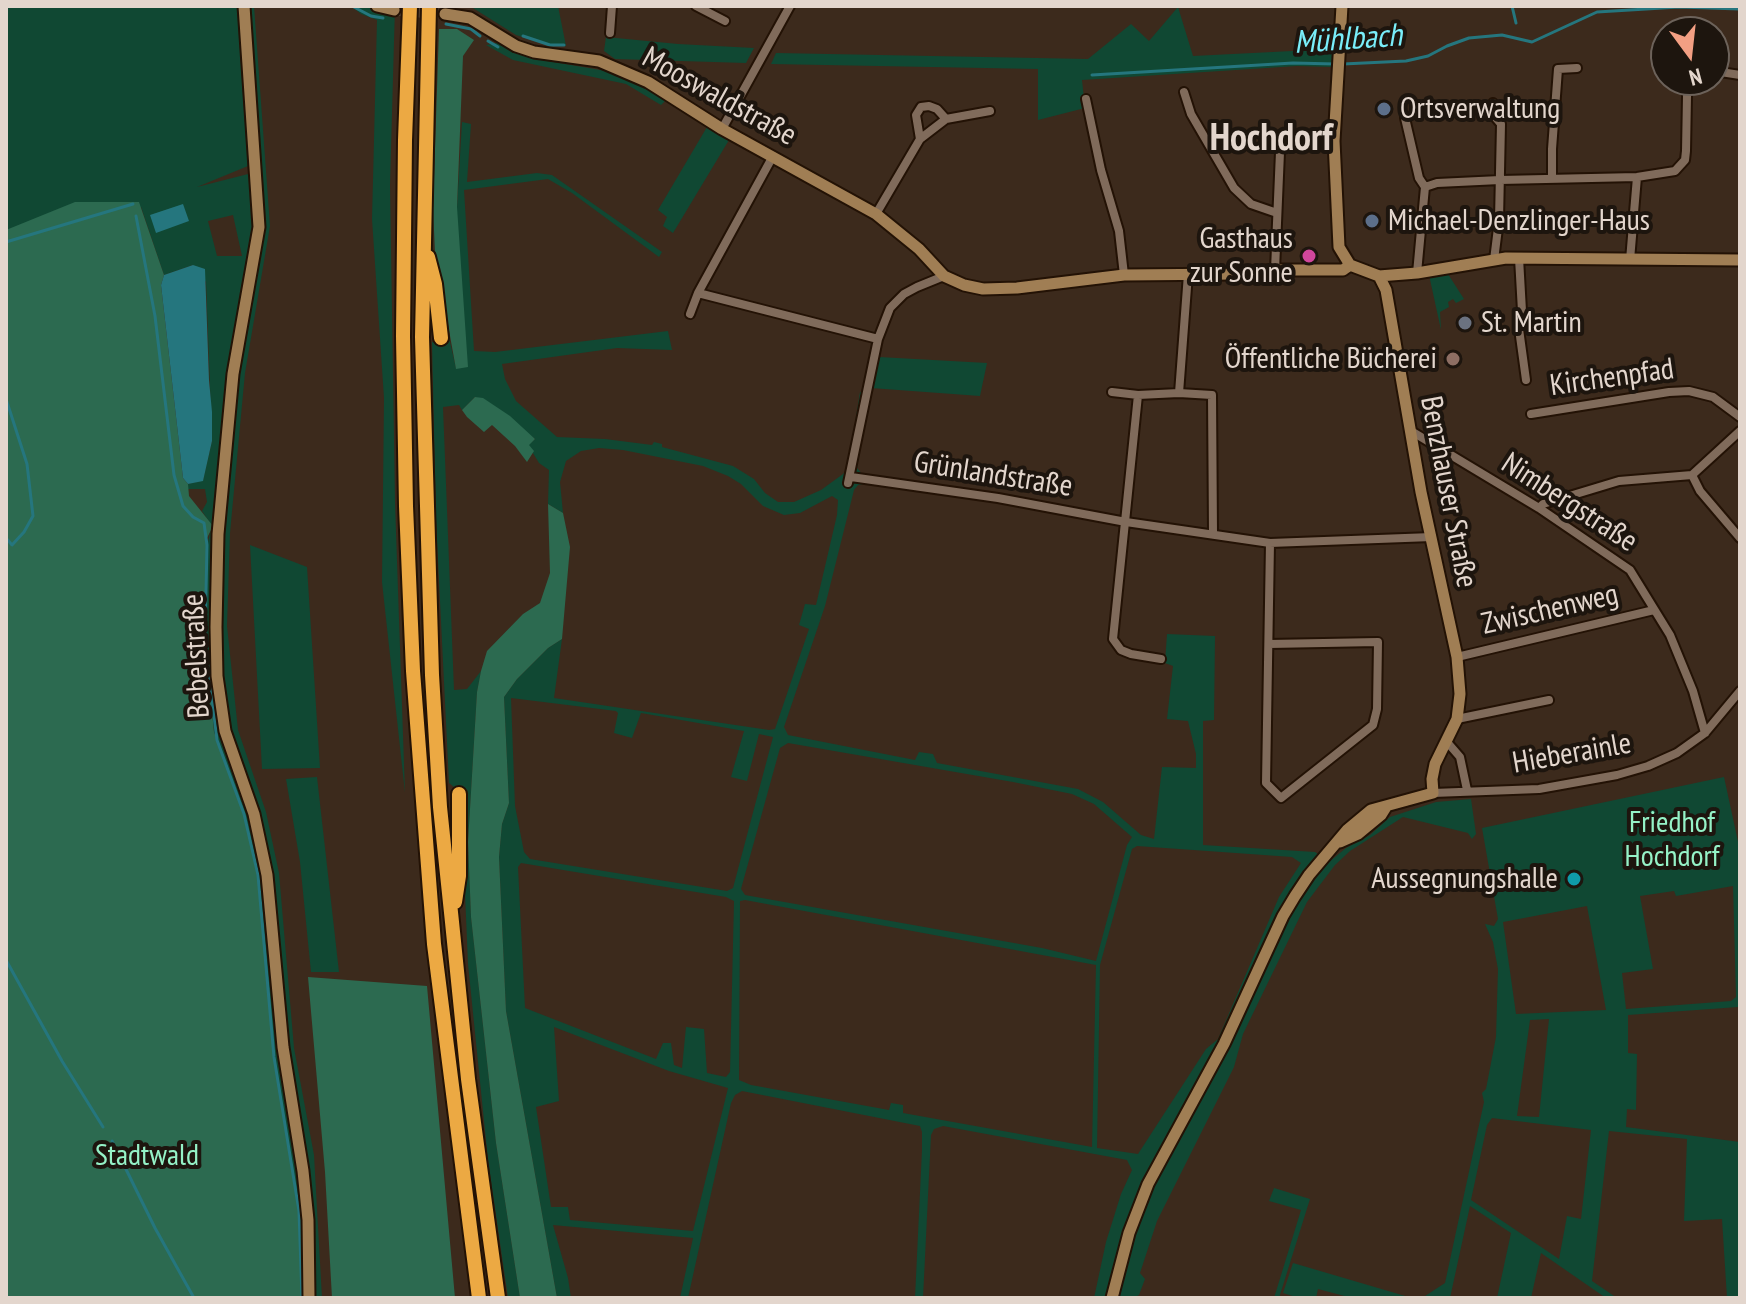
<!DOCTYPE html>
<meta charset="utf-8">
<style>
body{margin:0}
#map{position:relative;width:1746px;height:1304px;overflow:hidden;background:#3c2a1c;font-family:"PT Sans Narrow",sans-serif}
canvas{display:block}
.frame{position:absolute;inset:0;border:8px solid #e3d6cd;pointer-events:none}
.north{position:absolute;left:1650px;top:16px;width:80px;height:80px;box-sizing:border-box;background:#1d150e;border:2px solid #6c625a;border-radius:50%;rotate:165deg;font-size:22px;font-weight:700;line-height:32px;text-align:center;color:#e3d6cd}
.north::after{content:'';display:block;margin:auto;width:28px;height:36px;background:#f39f83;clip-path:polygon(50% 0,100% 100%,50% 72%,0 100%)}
</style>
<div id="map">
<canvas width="1746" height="1304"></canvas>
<div class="frame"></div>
<div class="north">N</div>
</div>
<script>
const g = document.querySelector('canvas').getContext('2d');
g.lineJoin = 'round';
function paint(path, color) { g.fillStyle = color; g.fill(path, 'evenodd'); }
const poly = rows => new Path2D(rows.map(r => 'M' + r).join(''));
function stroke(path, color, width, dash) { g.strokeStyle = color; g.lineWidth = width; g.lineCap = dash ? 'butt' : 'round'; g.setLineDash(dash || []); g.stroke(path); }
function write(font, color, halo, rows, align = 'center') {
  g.font = font + ' "PT Sans Narrow",sans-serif'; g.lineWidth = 8; g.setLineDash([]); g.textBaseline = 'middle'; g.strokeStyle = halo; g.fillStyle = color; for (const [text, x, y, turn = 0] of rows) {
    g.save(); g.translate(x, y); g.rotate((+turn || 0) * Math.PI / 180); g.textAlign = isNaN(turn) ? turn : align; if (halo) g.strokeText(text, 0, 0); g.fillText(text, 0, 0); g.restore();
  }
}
paint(poly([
 [6,6,237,6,248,166,197,187,252,173,238,6,254,6,270,226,245,373,230,533,227,626,238,730,266,812,279,873,294,1048,314,1155,322,1298,302,1298,301,1220,274,1057,258,875,244,814,214,732,204,628,207,545,212,526,202,511,207,502,205,489,188,489,188,484,203,480,212,441,206,282,193,265,164,275,141,207,6,247],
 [233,215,242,256,217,256,208,221],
 [351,6,395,6,390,185,395,503,405,793,382,582,384,398,372,219,377,20,361,14],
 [465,6,558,6,566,46,551,46,516,35,473,8],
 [1178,7,1193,56,1332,49,1332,67,1297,66,1082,80,1085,108,1038,120,1038,69,771,64,776,53,1088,59,1131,24,1149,41],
 [606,37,678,44,754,48,746,63,615,59,604,51],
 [497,43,530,58,618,73,666,100,661,105,626,84,513,60,486,45],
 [462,122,471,124,467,182,537,173,552,175,662,252,659,257,572,193,548,179,464,190,474,351,495,352,668,331,672,350,617,348,502,364,505,379,516,401,557,437,605,439,652,445,654,442,662,444,662,447,733,466,754,479,765,493,778,502,794,502,821,490,843,474,848,467,860,392,869,395,857,468,862,474,1038,508,869,483,858,485,854,490,825,606,784,727,788,735,915,760,919,752,933,754,937,763,1078,789,1103,802,1141,835,1154,839,1162,767,1196,768,1196,754,1188,721,1167,719,1173,666,1165,663,1167,634,1215,636,1214,720,1203,721,1203,845,1315,852,1329,862,1346,848,1370,835,1390,817,1436,802,1471,799,1476,834,1472,839,1468,833,1403,817,1350,851,1335,865,1307,902,1243,1034,1234,1067,1157,1221,1140,1273,1145,1279,1139,1295,1133,1298,1094,1298,1106,1242,1121,1194,1132,1170,1127,1160,943,1126,934,1129,931,1135,923,1298,915,1298,922,1150,922,1132,920,1126,742,1091,735,1095,731,1103,688,1298,680,1298,693,1238,553,1225,568,1278,571,1298,557,1298,506,1011,499,857,502,824,509,803,504,697,517,679,548,648,562,639,554,698,769,730,775,729,809,629,799,625,805,604,816,605,837,515,838,500,832,496,800,513,784,515,763,506,741,484,728,476,703,466,623,450,599,448,581,451,566,461,560,482,563,513,548,504,549,470,539,463,528,445,535,439,490,404,475,397,462,410,459,405,443,407,454,690,467,689,481,671,477,692,468,842,471,917,496,1143,520,1298,508,1298,488,1160,468,964,463,846,464,795,449,783,436,520,432,342,449,338,456,368,457,207],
 [511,698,616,711,618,713,614,733,632,738,641,713,744,731,731,777,747,781,759,734,773,737,733,888,727,891,530,859,524,852,515,806],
 [788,743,1013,782,1072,794,1094,804,1132,837,1127,845,1096,961,1042,948,745,895,741,889,780,748],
 [1137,846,1292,857,1301,863,1279,897,1218,1039,1206,1049,1138,1154,1097,1148,1100,965,1132,849],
 [521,863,726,897,734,901,730,1072,726,1077,707,1073,704,1029,686,1027,682,1068,674,1065,671,1043,663,1043,656,1059,525,1008,518,867],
 [745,900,1096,965,1092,1147,903,1113,903,1105,891,1103,889,1110,751,1085,739,1080,740,901],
 [554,1027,669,1071,728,1088,693,1231,570,1220,568,1207,551,1207,536,1107,559,1101],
 [707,127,729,140,673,233,663,226,667,217,658,210],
 [1448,274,1464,299,1456,303,1453,299,1448,302,1449,307,1440,312,1441,330,1429,275],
 [879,357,987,363,980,396,871,388],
 [250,545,307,567,320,768,262,769],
 [317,777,339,972,311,972,300,862,286,779],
 [1724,777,1740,851,1740,1026,1738,1007,1628,1015,1628,1053,1637,1054,1636,1110,1627,1109,1626,1127,1740,1142,1740,1298,1727,1298,1722,1219,1684,1221,1687,1139,1609,1131,1592,1281,1617,1298,1606,1298,1541,1253,1531,1298,1497,1298,1511,1233,1470,1206,1450,1298,1422,1298,1445,1283,1484,1102,1482,1093,1486,1089,1496,1037,1498,969,1493,942,1485,924,1494,926,1498,919,1482,828],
 [1733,886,1736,997,1731,1001,1626,1009,1622,973,1653,969,1640,896,1674,891,1676,896],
 [1587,906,1606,1010,1516,1014,1503,922],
 [1549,1019,1539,1117,1517,1116,1530,1020],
 [1492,1118,1591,1130,1581,1219,1567,1216,1559,1259,1471,1200,1487,1125],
 [1274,1188,1310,1199,1279,1298,1274,1298,1301,1210,1269,1201],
 [1293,1263,1412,1298,1413,1298,1352,1298,1318,1289,1316,1298,1299,1298,1283,1293]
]), '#104833');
paint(poly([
 [439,29,457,29,474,40,463,56,457,207,468,367,456,369,435,253,433,208],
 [75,202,139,202,164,275,161,285,183,478,188,484,189,496,213,526,207,538,204,628,214,732,244,814,258,875,274,1057,301,1220,302,1298,6,1298,6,230],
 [475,397,483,398,510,416,535,439,529,445,534,451,527,462,515,446,492,425,484,432,467,417,462,410],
 [548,504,563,513,570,547,562,639,548,648,517,679,504,697,509,803,502,824,499,857,506,1011,557,1298,520,1298,496,1143,471,917,468,842,477,692,481,671,487,651,523,614,540,603,550,573],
 [308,977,427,986,455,1298,332,1298,325,1172]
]), '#2c6a50');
paint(poly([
 [183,204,189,221,156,233,150,215],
 [193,265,205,269,209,380,212,412,212,441,203,481,188,484,183,478,161,285,164,275]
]), '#25767e');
stroke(poly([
 [352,6,371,16,383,18],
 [1512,6,1516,23],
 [446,24,471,29,480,36],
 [523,36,550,45,564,45],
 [488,41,498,47],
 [1343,64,1406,61,1428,56,1447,46,1469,38,1502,35,1532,42,1597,12,1679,7,1740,9],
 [1092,75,1293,63,1336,64],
 [136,216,155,316,174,475,183,506,193,517,204,523,207,545,205,640,217,740,244,814,258,875,274,1057,299,1211,302,1298],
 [6,242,133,204],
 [6,399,27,464,33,516,24,532,12,545,6,538],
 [6,960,62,1061,103,1127],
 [112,1141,155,1228,194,1298]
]), '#25767e', 3);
stroke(poly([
 [394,10,445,14]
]), '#554437', 11, [11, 5.5]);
const street = poly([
 [696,6,725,21],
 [610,33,612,6],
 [1714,71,1740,75],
 [1184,92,1191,114,1234,188,1251,204,1277,213],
 [1086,99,1101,170,1119,231,1124,275],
 [1493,103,1495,117,1501,124,1499,220,1494,260],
 [1405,118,1419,178,1425,187,1417,273],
 [722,129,790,6],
 [920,139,916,115,921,107,929,106,937,109,946,119],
 [1552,179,1552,149,1558,69,1577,68],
 [1425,187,1437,183,1500,180,1637,177,1675,171,1685,160,1686,151,1687,96],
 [876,214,920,139,946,119,990,111],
 [1519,258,1522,311,1519,329,1526,380],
 [1630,260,1637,177],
 [1275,270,1280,152],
 [698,293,878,339],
 [690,314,698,293,773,156],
 [1112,392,1138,395,1179,393,1188,274],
 [1179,393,1212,395,1213,533],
 [1138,395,1113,639,1121,650,1131,654,1161,659],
 [1531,414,1669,392,1689,391,1713,397,1740,417],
 [1411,431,1539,508,1630,570,1670,635,1693,691,1705,733],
 [1740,431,1692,475,1700,491,1740,538],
 [851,477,998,498,1126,522,1270,543,1432,537],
 [848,483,878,339,890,308,904,294,917,287,944,276],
 [1539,508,1543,504,1619,481,1692,475],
 [1269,644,1378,642,1377,709,1373,725,1281,798,1266,783,1270,543],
 [1457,657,1654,610],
 [1457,719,1549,700],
 [1447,742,1460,757,1467,790],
 [1433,793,1539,789,1617,775,1648,766,1677,753,1705,733,1740,691]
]);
const secondary = poly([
 [244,6,259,227,233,374,218,534,216,627,217,676,225,731,254,814,267,875,283,1047,303,1171,308,1220,309,1298],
 [377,6,394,10],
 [1342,6,1334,141,1339,247,1350,265,1379,276,1417,273,1506,258,1740,260],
 [445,14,470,18,516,46,534,52,599,61,648,82,722,129,876,214,919,249,944,276,964,285,983,289,1017,288,1124,275,1237,274,1275,270,1343,270,1350,265],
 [1340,842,1358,834,1381,815,1386,807],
 [1112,1298,1129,1233,1148,1184,1224,1044,1283,916,1295,896,1309,875,1347,830,1371,810,1433,793,1432,779,1435,764,1457,719,1460,694,1457,657,1421,492,1386,290,1379,276]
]);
const highway = poly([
 [410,6,405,140,403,336,406,506,413,671,434,944,479,1298],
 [429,6,422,337,432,675,440,807,452,922,468,1079,498,1298],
 [428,257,435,284,441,338],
 [455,902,459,876,459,794]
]);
stroke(street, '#231205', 12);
stroke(secondary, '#231205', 15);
stroke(highway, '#231205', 18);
stroke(street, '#806b5b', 8);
stroke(secondary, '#a07e54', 11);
stroke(highway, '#eca943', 14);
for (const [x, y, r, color] of [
 [1384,109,8,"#5c6f8a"],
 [1372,221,8,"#5c6f8a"],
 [1309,256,8,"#d1479c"],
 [1465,323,8,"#6b7280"],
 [1453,359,8,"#8d6e63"],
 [1574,879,8,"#0f9aa8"]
]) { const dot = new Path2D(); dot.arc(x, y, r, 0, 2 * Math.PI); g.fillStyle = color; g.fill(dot); stroke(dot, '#1d150e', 3); }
write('30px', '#e3d6cd', '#1d150e', [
 ["Mooswaldstraße",719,97,29],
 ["Kirchenpfad",1612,378,-8],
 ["Grünlandstraße",993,475,9],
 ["Benzhauser Straße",1448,492,79],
 ["Nimbergstraße",1569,503,33],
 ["Zwischenweg",1550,610,-13],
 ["Bebelstraße",197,656,-93],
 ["Hieberainle",1572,754,-10]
]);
write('30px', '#e3d6cd', '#1d150e', [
 ["Ortsverwaltung",1400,109],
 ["Michael-Denzlinger-Haus",1388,221],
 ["Gasthaus",1293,239,"right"],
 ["zur Sonne",1293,273,"right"],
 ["St. Martin",1481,323],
 ["Öffentliche Bücherei",1437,359,"right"],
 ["Aussegnungshalle",1558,879,"right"]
], 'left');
write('30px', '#95f2c7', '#1d150e', [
 ["Friedhof",1672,823],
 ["Hochdorf",1672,857],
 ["Stadtwald",147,1156]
]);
write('italic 32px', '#79eefa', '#1d150e', [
 ["Mühlbach",1348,40,-4]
]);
write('bold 38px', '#e3d6cd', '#1d150e', [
 ["Hochdorf",1271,139]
]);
</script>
